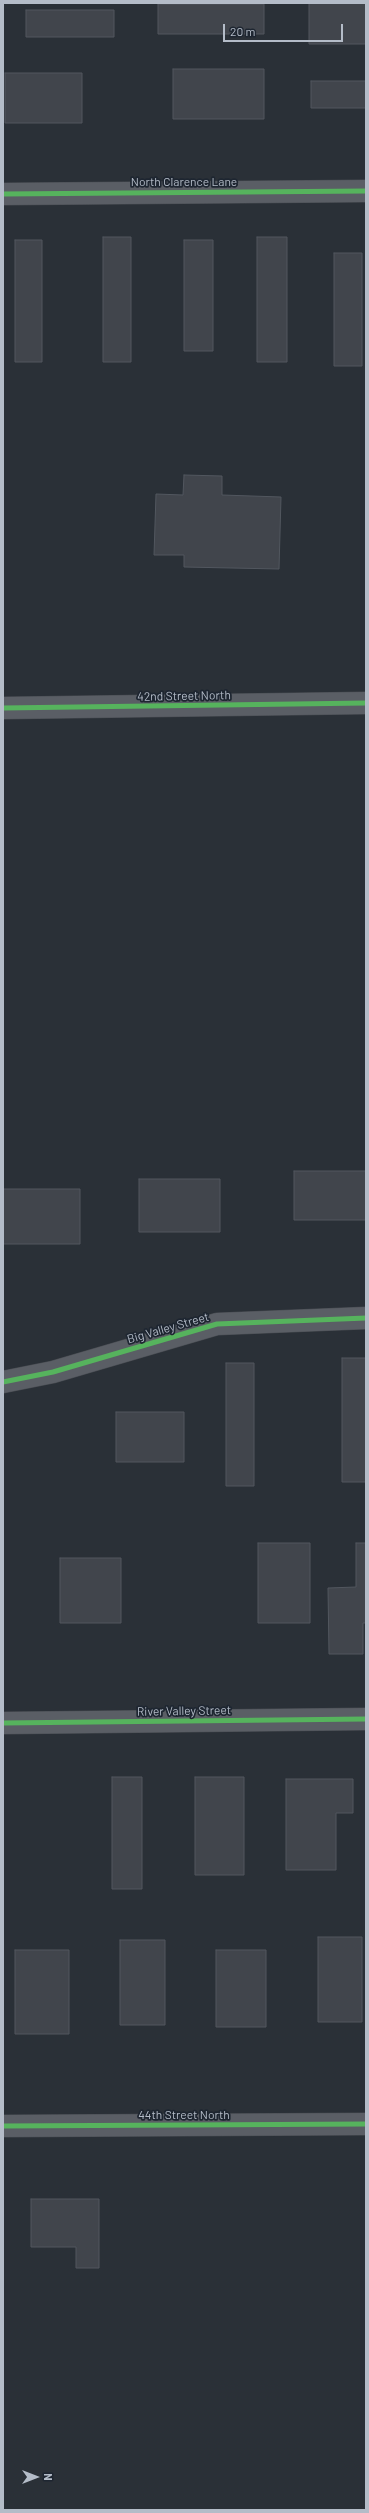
<!DOCTYPE html>
<style>
body{margin:0}
#map{position:relative;width:369px;height:2513px;overflow:hidden;background:#2a3037;font-family:Barlow,sans-serif}
canvas{display:block}
.frame{position:absolute;inset:0;border:4px solid #b4bcc8;pointer-events:none}
.north{position:absolute;left:16px;top:2457px;width:40px;height:40px;-webkit-text-stroke:3px #1e2631;paint-order:stroke;rotate:90deg;font-size:11px;font-weight:700;line-height:16px;text-align:center;color:#b4bcc8}
.north::after{content:'';display:block;margin:auto;width:14px;height:18px;background:#b4bcc8;clip-path:polygon(50% 0,100% 100%,50% 72%,0 100%)}
.scale{position:absolute;left:223px;top:24px;width:120px;height:18px;box-sizing:border-box;border:2px solid #b4bcc8;border-top:0;padding-left:5px;font-size:12px;line-height:14px;white-space:nowrap;color:#b4bcc8;-webkit-text-stroke:3px #1e2631;paint-order:stroke}
</style>
<div id="map">
<canvas width="369" height="2513"></canvas>
<div class="frame"></div>
<div class="north">N</div>
<div class="scale">20 m</div>
</div>
<script>
const g = document.querySelector('canvas').getContext('2d');
g.lineJoin = 'round';
function paint(path, color) { g.fillStyle = color; g.fill(path, 'evenodd'); }
const poly = rows => new Path2D(rows.map(r => 'M' + r).join(''));
function stroke(path, color, width, dash) { g.strokeStyle = color; g.lineWidth = width; g.lineCap = dash ? 'butt' : 'round'; g.setLineDash(dash || []); g.stroke(path); }
function write(font, color, halo, rows, align = 'center') {
  g.font = font + ' Barlow,sans-serif'; g.lineWidth = 3.5; g.setLineDash([]); g.textBaseline = 'middle'; g.strokeStyle = halo; g.fillStyle = color; for (const [text, x, y, turn = 0] of rows) {
    g.save(); g.translate(x, y); g.rotate((+turn || 0) * Math.PI / 180); g.textAlign = isNaN(turn) ? turn : align; if (halo) g.strokeText(text, 0, 0); g.fillText(text, 0, 0); g.restore();
  }
}
const building = poly([
 [309,3,366,3,366,44,309,44,309,3],
 [158,4,264,4,264,34,158,34,158,4],
 [26,10,114,10,114,37,26,37,26,10],
 [173,69,264,69,264,119,173,119,173,69],
 [5,73,82,73,82,123,5,123,5,73],
 [311,81,366,81,366,108,311,108,311,81],
 [103,237,131,237,131,362,103,362,103,237],
 [257,237,287,237,287,362,257,362,257,237],
 [15,240,42,240,42,362,15,362,15,240],
 [184,240,213,240,213,351,184,351,184,240],
 [334,253,362,253,362,366,334,366,334,253],
 [184,475,222,476,222,495,281,497,279,569,184,567,184,555,154,555,156,494,183,495,184,475],
 [294,1171,366,1171,366,1220,294,1220,294,1171],
 [139,1179,220,1179,220,1232,139,1232,139,1179],
 [3,1189,80,1189,80,1244,3,1244,3,1189],
 [342,1358,366,1358,366,1482,342,1482,342,1358],
 [226,1363,254,1363,254,1486,226,1486,226,1363],
 [116,1412,184,1412,184,1462,116,1462,116,1412],
 [258,1543,310,1543,310,1623,258,1623,258,1543],
 [356,1543,366,1543,366,1623,363,1623,363,1654,329,1654,328,1588,356,1587,356,1543],
 [60,1558,121,1558,121,1623,60,1623,60,1558],
 [112,1777,142,1777,142,1889,112,1889,112,1777],
 [195,1777,244,1777,244,1875,195,1875,195,1777],
 [286,1779,353,1779,353,1813,336,1813,336,1870,286,1870,286,1779],
 [318,1937,362,1937,362,2022,318,2022,318,1937],
 [120,1940,165,1940,165,2025,120,2025,120,1940],
 [15,1950,69,1950,69,2034,15,2034,15,1950],
 [216,1950,266,1950,266,2027,216,2027,216,1950],
 [31,2199,99,2199,99,2268,76,2268,76,2247,31,2247,31,2199]
]);
paint(building, '#41454c');
stroke(building, '#52575f', 1);
const minor = poly([
 [3,194,366,191],
 [3,708,366,703],
 [3,1382,53,1372,217,1324,366,1318],
 [3,1723,366,1719],
 [3,2126,366,2124]
]);
stroke(minor, '#484c52', 23);
stroke(minor, '#5a5e65', 22);
stroke(poly([
 [3,194,366,191],
 [3,708,366,703],
 [3,1382,53,1372,217,1324,366,1318],
 [3,1723,366,1719],
 [3,2126,366,2124]
]), '#56b35d', 5);
write('12px', '#b4bcc8', '#1e2631', [
 ["North Clarence Lane",184,182],
 ["42nd Street North",184,696,-1],
 ["Big Valley Street",168,1328,-16],
 ["River Valley Street",184,1711,-1],
 ["44th Street North",184,2115]
]);
</script>
